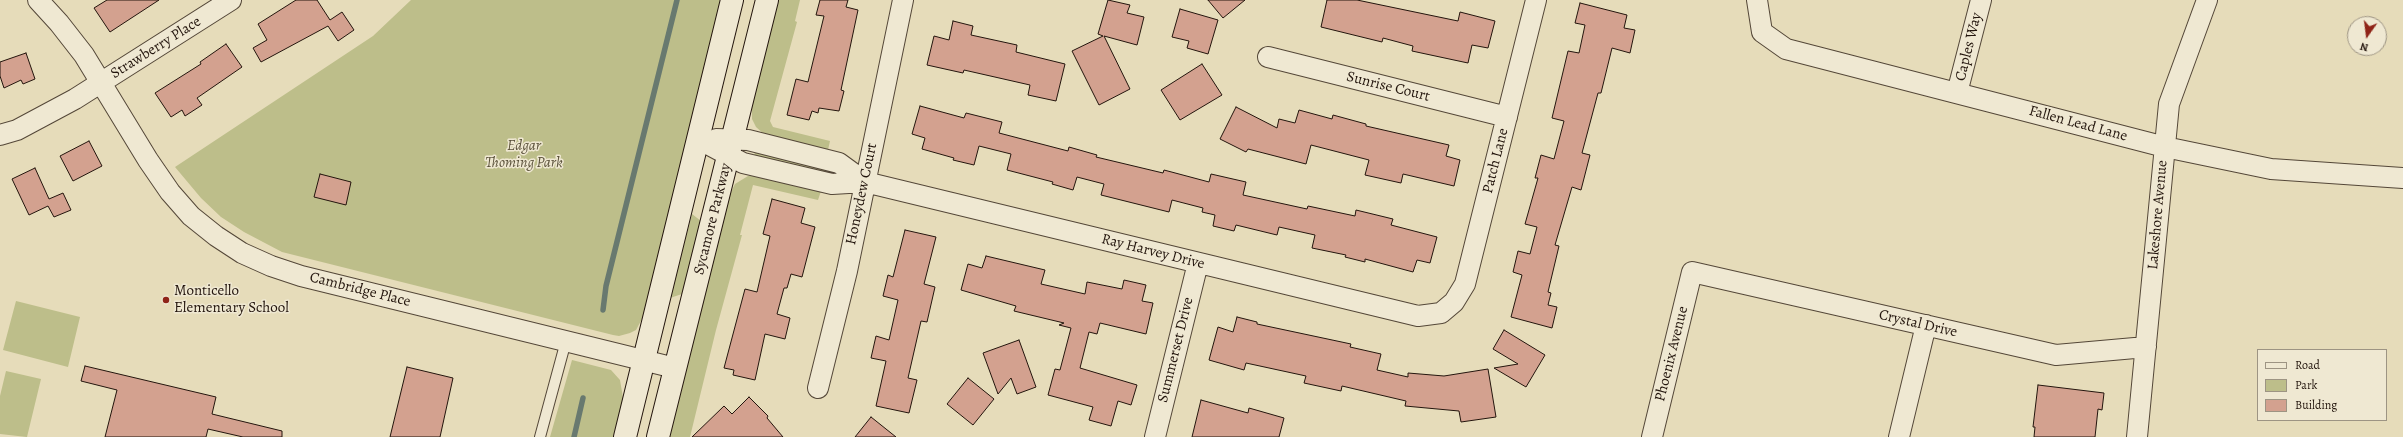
<!DOCTYPE html>
<style>
body{margin:0}
#map{position:relative;width:2403px;height:437px;overflow:hidden;background:#e6dcba;font-family:Alegreya,serif}
canvas{display:block}
.legend{position:absolute;left:2257px;top:349px;width:130px;height:72px;box-sizing:border-box;background:#efe8d2;border:1px solid #9d9483;margin:0;padding:5px 7px;list-style:none;font-size:12px;color:#23150d}
.legend li{display:flex;align-items:center;gap:8px;height:20px}
.legend b{width:20px;border:1px solid #9d9483}
.north{position:absolute;left:2347px;top:16px;width:40px;height:40px;box-sizing:border-box;background:#efe8d2;border:1px solid #9d9483;border-radius:50%;rotate:194deg;font-size:11px;font-weight:700;line-height:16px;text-align:center;color:#23150d}
.north::after{content:'';display:block;margin:auto;width:14px;height:18px;background:#8f2418;clip-path:polygon(50% 0,100% 100%,50% 72%,0 100%)}
</style>
<div id="map">
<canvas width="2403" height="437"></canvas>
<ul class="legend">
<li><b style="height:5px;background:#efe8d2"></b>Road</li>
<li><b style="height:11px;background:#bdbe8a"></b>Park</li>
<li><b style="height:11px;background:#d3a18f"></b>Building</li>
</ul>
<div class="north">N</div>
</div>
<script>
const g = document.querySelector('canvas').getContext('2d');
g.lineJoin = 'round';
function paint(path, color) { g.fillStyle = color; g.fill(path, 'evenodd'); }
const poly = rows => new Path2D(rows.map(r => 'M' + r).join(''));
function stroke(path, color, width, dash) { g.strokeStyle = color; g.lineWidth = width; g.lineCap = dash ? 'butt' : 'round'; g.setLineDash(dash || []); g.stroke(path); }
function write(font, color, halo, rows, align = 'center') {
  g.font = font + ' Alegreya,serif'; g.lineWidth = 3; g.setLineDash([]); g.textBaseline = 'middle'; g.strokeStyle = halo; g.fillStyle = color; for (const [text, x, y, turn = 0] of rows) {
    g.save(); g.translate(x, y); g.rotate((+turn || 0) * Math.PI / 180); g.textAlign = isNaN(turn) ? turn : align; if (halo) g.strokeText(text, 0, 0); g.fillText(text, 0, 0); g.restore();
  }
}
paint(poly([
 [411,0,721,0,643,317,636,330,630,333,619,336,613,335,282,252,244,232,221,217,201,198,175,167,373,36],
 [778,0,800,0,795,21,797,22,770,121,773,127,830,141,828,150,765,135,756,127,752,119,752,104],
 [755,152,836,172,837,174,835,176,754,156],
 [748,176,755,176,821,191,818,200,753,185,740,235,742,235,716,330,690,437,670,437,730,194,735,184],
 [692,214,701,221,688,277,682,294,670,298],
 [16,301,80,317,68,367,3,350],
 [572,360,611,370,620,380,623,398,613,437,550,437],
 [6,371,41,379,27,437,0,434,0,396]
]), '#bdbe8a');
stroke(poly([
 [603,310,606,286,677,0],
 [574,437,583,398]
]), '#68796f', 5.5);
const building = poly([
 [107,0,159,0,110,32,94,8,107,0],
 [296,0,317,0,330,20,342,12,354,30,338,41,328,26,261,62,253,48,267,40,258,24,296,0],
 [820,0,848,0,846,7,858,10,841,90,844,91,839,111,819,108,818,113,812,111,809,120,787,115,796,79,808,82,824,16,816,15,820,0],
 [1108,0,1130,5,1127,13,1144,17,1137,45,1104,36,1130,89,1099,105,1072,51,1103,36,1098,34,1108,0],
 [1208,0,1245,0,1223,18,1208,0],
 [1327,0,1357,0,1458,21,1460,12,1495,21,1488,48,1472,45,1468,63,1412,51,1413,46,1383,38,1382,42,1321,27,1327,0],
 [1580,3,1627,15,1624,28,1635,30,1630,53,1612,48,1601,93,1598,93,1582,153,1590,155,1581,190,1572,187,1555,245,1559,246,1548,292,1551,293,1548,305,1557,307,1552,328,1511,317,1522,275,1513,272,1518,251,1530,254,1537,227,1525,224,1538,178,1535,178,1541,155,1554,159,1564,121,1552,118,1568,51,1579,53,1585,25,1575,23,1580,3],
 [1180,9,1218,20,1208,54,1187,48,1189,41,1172,37,1180,9],
 [953,21,973,26,971,35,1017,45,1016,52,1065,64,1056,101,1028,95,1030,85,964,70,963,73,927,65,934,36,949,40,953,21],
 [226,44,242,67,197,98,202,105,185,116,182,110,171,117,155,93,201,64,200,62,226,44],
 [26,53,35,79,23,84,21,80,4,88,0,76,0,62,26,53],
 [1202,64,1222,95,1180,120,1161,90,1202,64],
 [920,106,964,118,966,113,1002,122,999,133,1068,151,1069,147,1097,155,1096,157,1163,173,1164,170,1209,182,1211,174,1246,182,1243,195,1307,209,1308,206,1355,216,1356,210,1393,219,1391,225,1437,237,1430,263,1417,260,1413,272,1365,259,1365,262,1345,257,1346,255,1312,248,1315,235,1279,227,1277,235,1236,225,1234,231,1213,226,1215,215,1202,212,1203,208,1172,200,1169,212,1101,195,1104,184,1077,177,1073,190,1052,184,1053,182,1007,170,1011,154,979,146,974,165,953,160,954,158,922,149,925,138,912,134,920,106],
 [1236,107,1277,128,1279,119,1295,123,1299,110,1332,119,1333,115,1366,124,1366,126,1449,145,1446,156,1460,160,1454,186,1403,174,1401,183,1365,175,1369,160,1311,145,1306,164,1248,149,1246,152,1220,139,1236,107],
 [89,141,102,166,73,181,60,156,89,141],
 [35,168,49,199,63,193,71,210,54,217,48,206,29,215,12,179,35,168],
 [320,174,351,182,346,205,314,197,320,174],
 [772,199,805,208,801,223,815,227,802,277,791,274,787,288,784,288,777,314,790,318,785,339,765,334,755,380,733,375,734,370,724,368,745,289,757,292,770,236,763,234,772,199],
 [905,230,936,237,924,284,935,287,927,322,921,321,908,378,917,380,909,413,876,406,886,361,871,358,876,336,889,340,898,300,883,296,888,275,893,277,905,230],
 [986,256,1045,270,1041,284,1085,294,1087,282,1122,289,1124,280,1146,285,1142,301,1153,303,1146,334,1100,323,1097,334,1089,332,1080,368,1137,385,1131,405,1118,401,1111,426,1089,420,1093,407,1048,395,1055,369,1060,370,1071,328,1059,325,1064,323,1014,311,1016,306,961,290,968,264,982,268,986,256],
 [1237,317,1257,322,1257,324,1351,344,1350,347,1381,354,1377,370,1408,377,1408,373,1444,376,1488,369,1496,417,1461,422,1459,411,1405,406,1406,401,1342,386,1341,391,1304,383,1306,376,1246,363,1244,370,1209,360,1218,327,1233,332,1237,317],
 [1504,330,1545,355,1526,387,1494,368,1518,364,1493,349,1504,330],
 [1019,340,1036,387,1017,394,1011,378,998,394,983,353,1019,340],
 [85,366,216,397,212,414,282,431,282,437,243,437,208,429,206,437,105,437,117,390,81,381,85,366],
 [407,367,453,378,440,437,390,437,407,367],
 [968,378,994,399,973,425,947,404,968,378],
 [2038,385,2104,393,2102,410,2098,409,2095,437,2034,437,2035,427,2033,427,2038,385],
 [749,397,768,416,767,418,783,437,692,437,724,406,732,414,749,397],
 [1201,400,1248,413,1249,408,1284,418,1279,437,1192,437,1201,400],
 [871,417,896,437,855,437,871,417]
]);
paint(building, '#d3a18f');
stroke(building, '#23150d', 1);
const lane = poly([
 [540,437,566,341]
]);
const street = poly([
 [38,0,59,23,84,55,148,160,170,192,191,216,216,236,242,253,271,266,301,276,675,368],
 [1757,0,1762,32,1786,49,2165,147,2271,169,2403,178],
 [1268,57,1507,117],
 [1957,93,1981,0],
 [0,135,17,130,75,99,231,0],
 [698,139,743,163,832,184,865,182,1418,316,1441,313,1454,302,1465,284,1536,0],
 [716,139,748,140,839,163,865,182],
 [818,388,847,271,903,0],
 [1155,437,1198,263],
 [1652,437,1692,272,2056,355,2146,347],
 [1899,437,1926,325],
 [2137,437,2169,104,2207,0]
]);
const secondary = poly([
 [625,437,732,0],
 [658,437,767,0]
]);
stroke(lane, '#544738', 12);
stroke(street, '#544738', 22);
stroke(secondary, '#23150d', 24);
stroke(lane, '#efe8d2', 10);
stroke(street, '#efe8d2', 20);
stroke(secondary, '#efe8d2', 22);
for (const [x, y, r, color] of [
 [166,300,4,"#8f2418"]
]) { const dot = new Path2D(); dot.arc(x, y, r, 0, 2 * Math.PI); g.fillStyle = color; g.fill(dot); stroke(dot, '#efe8d2', 1.5); }
write('15px', '#23150d', '#efe8d2', [
 ["Caples Way",1969,47,-76],
 ["Strawberry Place",156,48,-32],
 ["Sunrise Court",1388,87,14],
 ["Fallen Lead Lane",2078,124,15],
 ["Patch Lane",1496,161,-76],
 ["Honeydew Court",862,194,-78],
 ["Lakeshore Avenue",2158,215,-85],
 ["Sycamore Parkway",713,219,-76],
 ["Ray Harvey Drive",1153,252,14],
 ["Cambridge Place",360,290,14],
 ["Crystal Drive",1918,324,13],
 ["Summerset Drive",1176,350,-76],
 ["Phoenix Avenue",1672,354,-76]
]);
write('italic 15px', '#595039', '#efe8d2', [
 ["Edgar",524,146],
 ["Thoming Park",524,163]
]);
write('15px', '#23150d', '#efe8d2', [
 ["Monticello",174,291],
 ["Elementary School",174,308]
], 'left');
</script>
